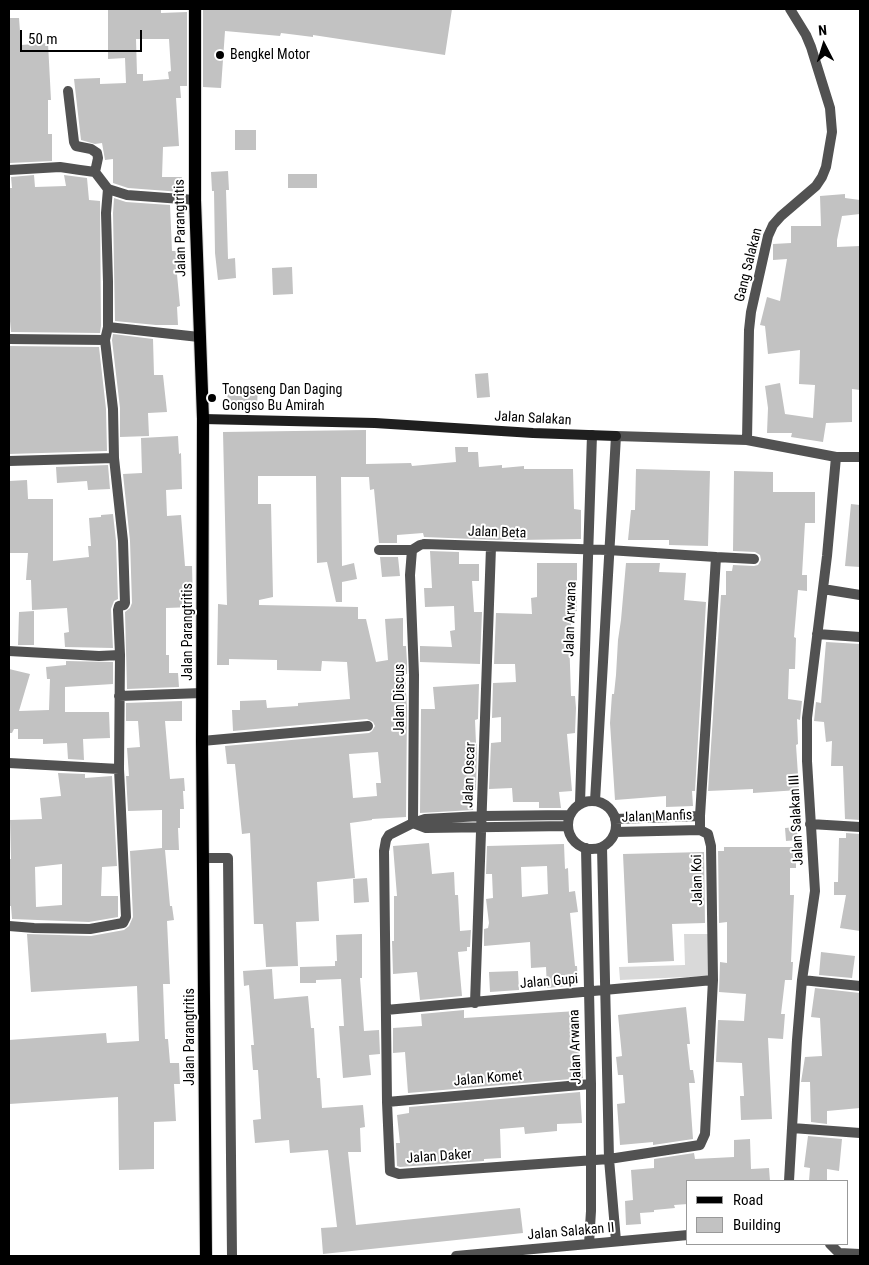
<!DOCTYPE html>
<style>
body{margin:0}
#map{position:relative;width:869px;height:1265px;overflow:hidden;background:#fff;font-family:"Roboto Condensed",sans-serif}
canvas{display:block}
.frame{position:absolute;inset:0;border:10px solid #000;pointer-events:none}
.legend{position:absolute;left:686px;top:1180px;width:162px;height:65px;box-sizing:border-box;background:#fff;border:1px solid #999;margin:0;padding:6px 9px;list-style:none;font-size:15px;color:#000}
.legend li{display:flex;align-items:center;gap:10px;height:25px}
.legend b{width:25px;border:1px solid #999}
.north{position:absolute;left:799px;top:20px;width:50px;height:50px;-webkit-text-stroke:4px #fff;paint-order:stroke;rotate:355deg;font-size:14px;font-weight:700;line-height:20px;text-align:center;color:#000}
.north::after{content:'';display:block;margin:auto;width:18px;height:22px;background:#000;clip-path:polygon(50% 0,100% 100%,50% 72%,0 100%)}
.scale{position:absolute;left:20px;top:30px;width:122px;height:22px;box-sizing:border-box;border:2px solid #000;border-top:0;padding-left:6px;font-size:15px;line-height:18px;white-space:nowrap;color:#000;-webkit-text-stroke:4px #fff;paint-order:stroke}
</style>
<div id="map">
<canvas width="869" height="1265"></canvas>
<div class="frame"></div>
<ul class="legend">
<li><b style="height:6px;background:#000"></b>Road</li>
<li><b style="height:14px;background:#c2c2c2"></b>Building</li>
</ul>
<div class="north">N</div>
<div class="scale">50 m</div>
</div>
<script>
const g = document.querySelector('canvas').getContext('2d');
g.lineJoin = 'round';
function paint(path, color) { g.fillStyle = color; g.fill(path, 'evenodd'); }
const poly = rows => new Path2D(rows.map(r => 'M' + r).join(''));
function stroke(path, color, width, dash) { g.strokeStyle = color; g.lineWidth = width; g.lineCap = dash ? 'butt' : 'round'; g.setLineDash(dash || []); g.stroke(path); }
function write(font, color, halo, rows, align = 'center') {
  g.font = font + ' "Roboto Condensed",sans-serif'; g.lineWidth = 4; g.setLineDash([]); g.textBaseline = 'middle'; g.strokeStyle = halo; g.fillStyle = color; for (const [text, x, y, turn = 0] of rows) {
    g.save(); g.translate(x, y); g.rotate((+turn || 0) * Math.PI / 180); g.textAlign = isNaN(turn) ? turn : align; if (halo) g.strokeText(text, 0, 0); g.fillText(text, 0, 0); g.restore();
  }
}
paint(poly([
 [684,934,708,934,709,976,620,980,619,967,685,965]
]), '#d9d9d9');
paint(poly([
 [108,9,161,9,161,13,187,12,187,86,180,86,181,98,176,98,179,146,163,147,162,177,182,177,181,192,128,188,113,183,113,159,105,160,102,143,95,144,81,140,74,79,100,78,100,84,126,83,125,58,108,59],
 [136,39,169,39,171,71,168,72,169,79,143,81,143,74,137,74],
 [203,9,452,9,445,55,313,35,313,37,281,33,280,36,225,31,221,88,203,87],
 [9,18,19,18,21,45,48,43,51,100,48,100,48,134,52,134,52,161,10,163],
 [235,130,256,130,256,150,235,150],
 [228,171,229,190,226,190,228,259,235,258,236,278,218,280,215,253,214,191,212,191,211,172],
 [288,174,317,174,317,188,288,188],
 [34,175,35,187,66,186,64,175,87,178,89,200,100,201,101,326,100,333,11,332,9,310,9,188,12,188,11,177],
 [845,194,845,198,860,200,860,214,842,216,837,240,837,247,860,246,860,299,859,299,860,390,852,389,852,422,826,423,823,442,791,437,792,433,767,433,768,408,765,386,780,383,785,414,813,418,815,385,799,384,800,350,768,354,765,326,760,325,767,297,780,301,787,259,773,260,773,244,791,243,791,226,821,226,820,196],
 [114,198,126,202,170,205,172,251,180,251,180,264,176,264,180,306,177,307,178,325,156,325,115,321,113,213],
 [292,267,293,294,273,295,272,268],
 [113,334,153,339,154,375,163,375,167,412,148,413,149,436,120,437,120,408,112,340],
 [9,346,99,347,106,409,107,451,9,454],
 [488,373,490,397,477,398,475,374],
 [228,387,258,388,257,405,227,404],
 [366,430,366,464,411,463,412,466,456,462,455,447,468,447,468,452,478,452,479,467,502,465,502,468,524,466,524,469,573,469,574,509,581,510,581,539,519,540,513,540,513,538,498,540,424,537,423,533,397,535,397,543,379,543,374,489,370,490,369,477,341,477,342,566,354,563,357,579,342,582,342,602,336,602,327,562,317,563,316,476,258,476,258,504,271,504,273,597,259,600,259,605,358,607,358,619,366,619,376,662,388,660,385,619,403,618,403,646,406,646,407,662,407,674,405,674,407,709,406,817,372,819,372,820,350,823,355,878,317,882,319,921,296,922,298,966,266,967,263,924,254,924,250,833,242,834,235,764,227,764,225,746,369,733,372,731,375,726,373,722,367,719,233,731,232,710,240,710,240,701,266,700,267,708,298,706,298,703,350,699,347,662,322,661,321,671,277,670,277,660,229,659,229,665,217,665,218,604,227,605,223,432],
 [378,752,381,783,376,783,377,796,353,798,349,754],
 [178,436,179,454,181,453,182,489,166,490,167,516,181,515,185,566,192,566,193,607,166,608,166,655,169,655,169,673,178,673,179,687,127,689,125,612,130,608,132,603,130,541,123,474,142,473,141,438],
 [108,465,110,489,88,490,87,481,57,483,56,467],
 [636,469,710,471,708,546,669,545,669,540,628,540,631,510,635,510],
 [734,471,773,472,773,492,815,492,815,523,805,523,802,575,807,575,807,591,798,590,794,637,796,638,795,669,789,669,788,699,802,701,800,720,797,719,798,744,796,745,799,790,753,793,753,789,708,791,721,595,726,595,726,571,732,571,733,565,754,566,758,565,761,560,760,555,755,552,733,551],
 [27,480,28,499,53,499,53,561,89,557,88,546,91,546,89,518,101,517,101,515,113,514,116,541,118,599,114,601,111,609,113,648,65,647,64,633,69,632,67,608,32,610,31,580,26,580,28,553,9,553,9,481],
 [851,504,860,505,860,567,845,566],
 [430,551,459,552,459,564,479,564,479,581,472,581,474,612,482,612,480,664,420,662,420,646,452,647,450,631,455,630,454,606,425,607,424,588,432,588],
 [380,557,398,557,400,576,382,577],
 [537,563,577,563,577,611,570,612,572,636,569,636,571,696,575,696,576,708,575,733,567,734,572,791,559,792,561,808,539,808,539,802,513,802,512,788,489,789,491,743,501,742,501,717,492,718,493,683,516,682,515,664,494,664,496,613,532,614,531,598,537,597],
 [626,563,660,563,659,572,686,573,684,600,706,602,695,791,692,791,693,806,666,807,666,796,615,800,610,723,612,694,614,694,616,675,618,640,621,620],
 [34,611,34,645,18,645,19,612],
 [826,642,860,644,860,820,845,819,843,766,831,766,832,741,826,742,824,722,814,721,816,702,821,703],
 [66,661,113,662,113,684,65,687,65,712,109,712,110,738,83,739,84,760,68,759,67,743,43,744,43,739,18,739,18,729,14,729,12,733,9,733,9,669,30,674,19,711,49,710,50,679,47,679,46,667,66,665],
 [479,684,478,719,475,720,476,744,477,744,476,790,472,790,473,810,420,813,421,709,435,709,433,687],
 [182,701,182,721,165,721,170,779,184,778,185,791,183,791,184,809,180,809,180,828,178,828,179,850,165,850,170,906,172,906,174,920,167,921,170,984,163,984,165,1039,168,1039,170,1063,179,1063,180,1084,174,1084,176,1121,154,1122,154,1169,119,1170,118,1097,9,1104,9,1040,106,1033,107,1043,139,1041,137,986,31,992,27,934,91,936,124,930,129,926,133,917,130,851,162,848,162,810,128,811,126,776,129,776,127,748,140,747,138,721,126,721,126,703],
 [58,773,85,774,85,778,112,776,117,866,102,867,101,896,118,896,118,917,89,922,12,919,11,906,9,906,9,859,11,859,10,820,42,819,40,798,61,796],
 [62,864,62,905,36,907,35,867],
 [797,827,798,840,786,841,785,828],
 [846,833,860,834,860,931,840,928,846,895,834,895,834,882,838,882,839,838,846,838],
 [429,843,432,874,454,872,455,895,458,895,460,931,471,930,470,947,467,947,467,951,458,952,462,996,420,1000,417,972,393,974,392,941,394,941,394,896,397,896,393,846],
 [564,844,565,869,568,868,569,892,575,891,578,912,570,913,575,966,577,966,578,985,547,988,546,967,531,968,530,942,484,946,484,929,488,928,489,923,486,899,493,898,492,874,486,874,487,846],
 [547,866,548,894,522,897,521,867],
 [724,847,796,847,796,868,790,868,790,895,794,895,791,962,793,962,792,980,785,980,781,1014,785,1014,783,1039,768,1038,772,1119,741,1120,740,1096,744,1096,742,1063,716,1062,718,1020,744,1021,746,994,719,992,720,962,727,963,727,922,719,923,718,851,724,851],
 [704,852,705,923,672,924,674,961,628,963,623,854],
 [367,878,369,902,354,903,353,879],
 [362,934,362,978,360,978,364,1031,379,1030,380,1054,369,1055,371,1075,343,1078,339,1026,344,1026,341,979,316,980,316,983,300,983,300,967,335,966,335,961,337,961,336,935],
 [821,952,855,956,852,978,819,975],
 [272,969,274,999,308,996,311,1028,314,1028,317,1078,320,1078,322,1108,363,1105,365,1127,360,1128,361,1152,348,1152,356,1225,520,1208,523,1233,323,1254,321,1228,337,1227,328,1150,290,1153,289,1140,255,1143,253,1120,261,1119,258,1070,253,1070,251,1045,254,1045,249,985,244,986,243,971],
 [518,971,519,990,490,992,489,972],
 [815,988,860,993,860,1108,827,1111,827,1124,811,1122,810,1082,801,1082,805,1057,822,1056,820,1018,811,1017],
 [686,1007,690,1044,687,1044,690,1070,693,1070,695,1083,689,1083,693,1139,653,1145,653,1142,620,1145,617,1104,625,1103,623,1075,618,1075,616,1057,622,1056,618,1015],
 [464,1010,464,1018,577,1011,579,1054,581,1054,583,1078,408,1093,405,1052,393,1053,393,1028,422,1026,421,1014],
 [580,1092,582,1123,557,1124,557,1131,525,1134,524,1127,500,1129,501,1158,484,1159,484,1161,400,1167,397,1166,396,1143,400,1143,397,1115,409,1113,409,1107],
 [808,1136,842,1139,839,1171,827,1169,827,1181,809,1181,810,1168,804,1167],
 [750,1139,751,1169,769,1168,770,1181,688,1181,688,1204,674,1205,675,1208,654,1210,654,1212,640,1213,641,1224,626,1225,625,1201,633,1200,631,1170,654,1168,654,1159,694,1153,695,1159,734,1157,734,1140]
]), '#c2c2c2');
const primary = poly([
 [195,9,195,200,203,419,202,741,206,1256]
]);
stroke(primary, '#dbdbdb', 14);
stroke(poly([
 [68,91,74,142,76,146,91,149,97,153,98,158,95,172],
 [9,170,60,167,80,170,95,172,108,189,127,195,195,200],
 [108,327,199,337],
 [9,339,105,340],
 [747,440,749,330,751,312,768,236,773,225,781,216,816,186,822,177,826,167,832,132,830,108,811,47,806,35,790,9],
 [9,461,114,458],
 [424,544,608,550,716,557,700,816,700,830,708,834,711,846,713,980,705,1134,700,1145,609,1159,399,1174,390,1171,387,1102,384,851,386,840,389,835,413,823,414,675,410,575,412,550,420,545,424,544],
 [379,550,412,550],
 [716,557,754,559],
 [823,589,860,595],
 [817,634,860,637],
 [9,651,99,656,120,655],
 [119,696,202,693],
 [202,741,368,726],
 [9,763,119,769],
 '568 825a24 24 0 1 1 48 0a24 24 0 1 1-48 0Z',
 [595,801,616,436,747,440,836,457,860,457],
 [580,803,592,435],
 [615,819,700,816],
 [810,824,860,827],
 [567,826,426,828,413,823,425,819,482,816,569,815],
 [615,832,700,830],
 [602,847,609,1159,616,1241],
 [586,848,591,1084,591,1211,589,1244],
 [204,858,228,858,232,1256],
 [9,926,34,928,90,929,123,923,126,917,119,769,120,655,118,610,119,606,124,605,125,603,123,541,114,458,113,409,105,340,108,327,108,282,106,213,108,189],
 [802,980,860,986],
 [475,1003,491,547],
 [386,1010,713,980],
 [387,1102,591,1084],
 [792,1128,860,1133],
 [789,1181,797,1040,802,980,815,891,807,761,807,718,827,556,836,457],
 [830,1244,839,1253],
 [839,1253,860,1254],
 [456,1256,688,1235]
]), '#525252', 10);
stroke(poly([
 [203,419,375,423,533,433,616,436]
]), '#1f1f1f', 10);
stroke(primary, '#000', 12);
for (const [x, y, r, color] of [
 [220,55,5,"#000"],
 [212,398,5,"#000"]
]) { const dot = new Path2D(); dot.arc(x, y, r, 0, 2 * Math.PI); g.fillStyle = color; g.fill(dot); stroke(dot, '#fff', 2); }
write('14px', '#000', '#fff', [
 ["Bengkel Motor",230,55],
 ["Tongseng Dan Daging",222,390],
 ["Gongso Bu Amirah",222,406]
], 'left');
write('14px', '#000', '#fff', [
 ["Jalan Parangtritis",181,228,-91],
 ["Gang Salakan",749,265,-76],
 ["Jalan Salakan",533,419,3],
 ["Jalan Beta",497,533,2],
 ["Jalan Arwana",571,619,-88],
 ["Jalan Parangtritis",188,632,-90],
 ["Jalan Discus",400,699,-90],
 ["Jalan Oscar",470,775,-88],
 ["Jalan Manfis",657,817,-2],
 ["Jalan Salakan III",797,820,-93],
 ["Jalan Koi",698,880,-91],
 ["Jalan Gupi",549,982,-5],
 ["Jalan Parangtritis",190,1037,-90],
 ["Jalan Arwana",576,1047,-92],
 ["Jalan Komet",488,1079,-5],
 ["Jalan Daker",439,1157,-4],
 ["Jalan Salakan II",571,1232,-5]
]);
</script>
